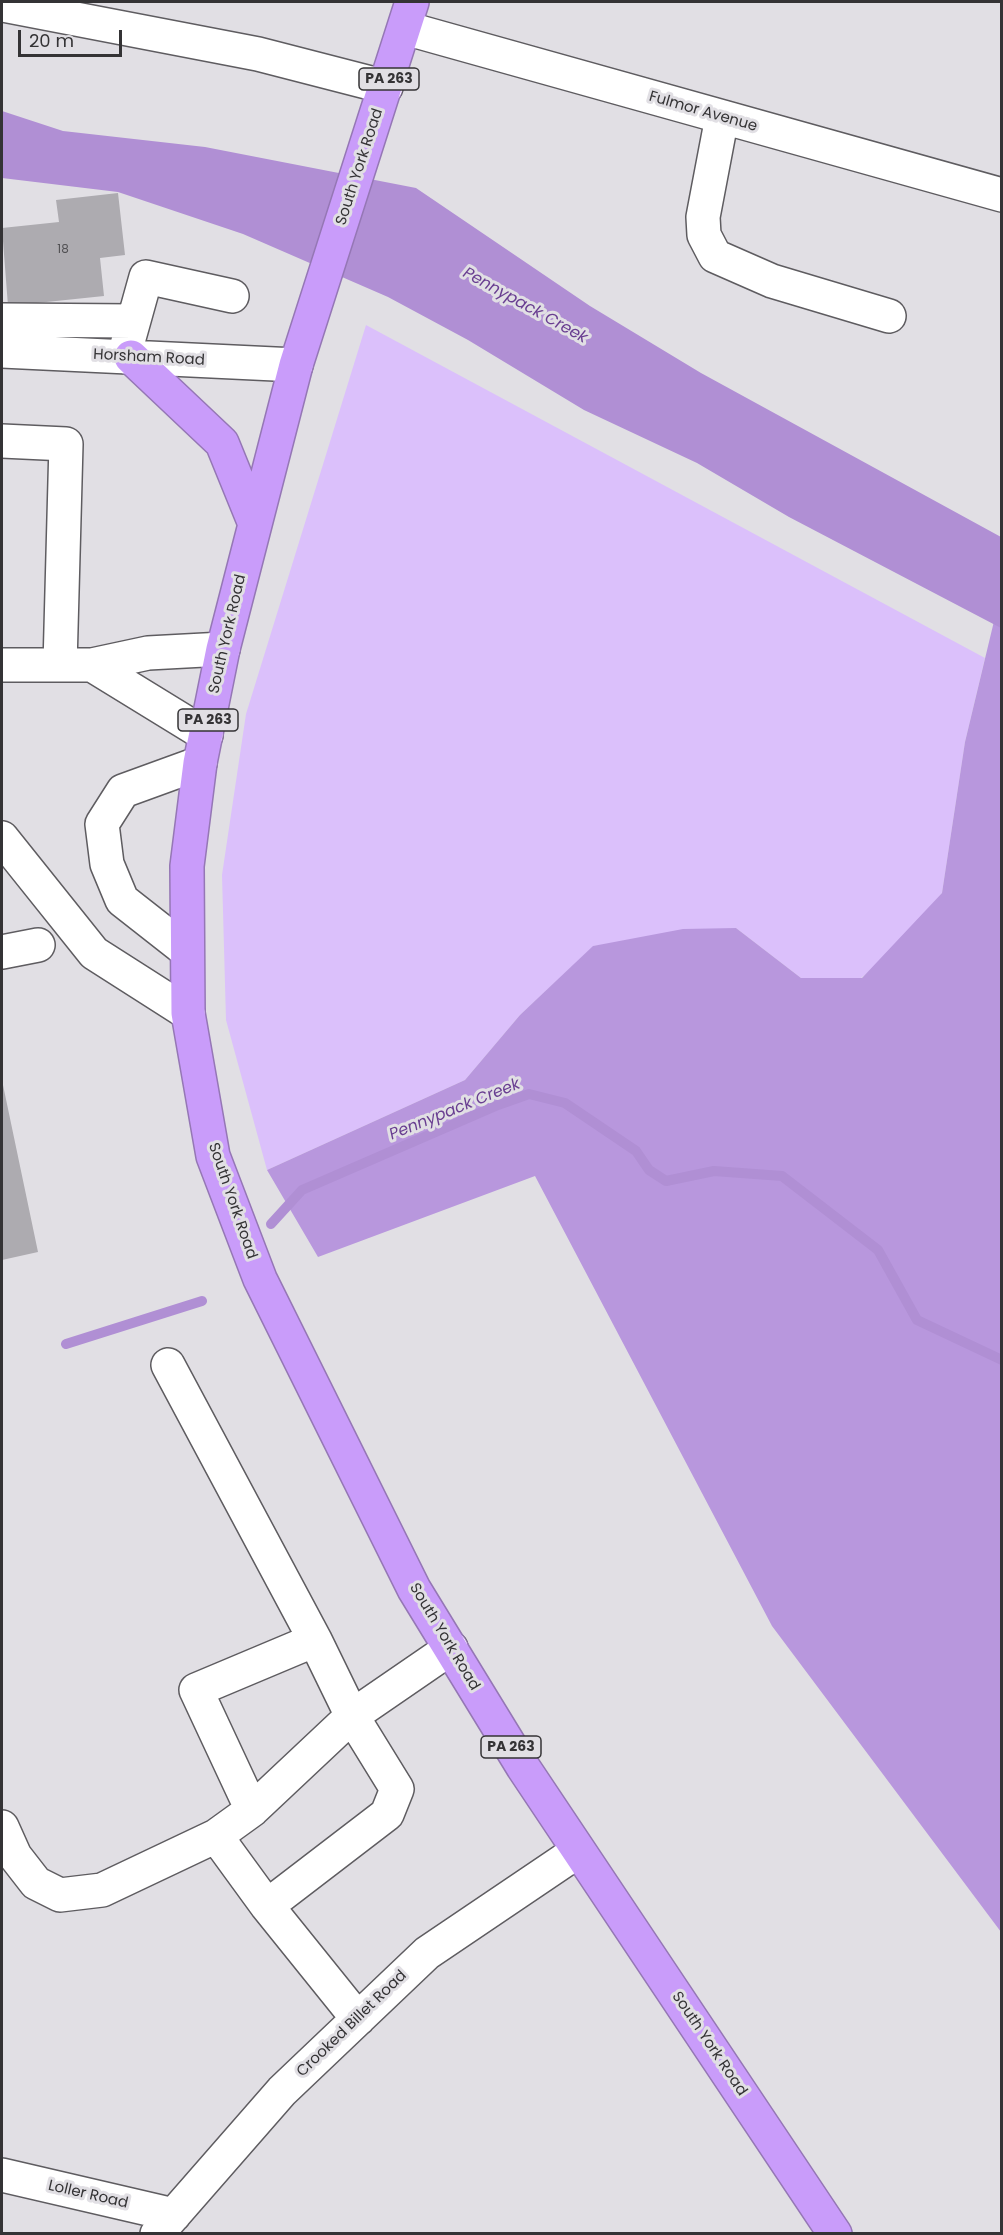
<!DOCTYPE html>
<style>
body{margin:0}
#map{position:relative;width:1003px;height:2235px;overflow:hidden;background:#e1dfe4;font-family:Poppins,sans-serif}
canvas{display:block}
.frame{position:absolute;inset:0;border:3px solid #343335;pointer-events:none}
.scale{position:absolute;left:18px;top:30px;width:104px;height:27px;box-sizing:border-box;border:3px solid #343335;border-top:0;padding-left:8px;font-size:18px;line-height:21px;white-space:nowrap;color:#343335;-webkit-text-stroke:4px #e1dfe4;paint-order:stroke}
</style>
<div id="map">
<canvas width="1003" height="2235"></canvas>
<div class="frame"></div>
<div class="scale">20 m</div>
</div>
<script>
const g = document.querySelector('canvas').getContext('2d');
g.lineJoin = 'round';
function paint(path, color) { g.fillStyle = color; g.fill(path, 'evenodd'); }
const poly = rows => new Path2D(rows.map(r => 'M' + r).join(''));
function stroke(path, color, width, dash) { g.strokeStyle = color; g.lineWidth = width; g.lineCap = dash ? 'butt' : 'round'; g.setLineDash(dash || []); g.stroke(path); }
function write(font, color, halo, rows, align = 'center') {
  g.font = font + ' Poppins,sans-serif'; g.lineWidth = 6; g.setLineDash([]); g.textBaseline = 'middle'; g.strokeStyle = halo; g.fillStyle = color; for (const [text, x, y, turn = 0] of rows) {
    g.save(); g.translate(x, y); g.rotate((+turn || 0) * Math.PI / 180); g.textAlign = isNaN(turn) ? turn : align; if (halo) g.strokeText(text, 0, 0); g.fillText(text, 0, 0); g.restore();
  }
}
paint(poly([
 [366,325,985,658,965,742,942,893,888,956,861,978,801,978,736,928,594,946,520,1015,465,1080,267,1170,226,1020,222,875,246,714]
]), '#dbc0fb');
paint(poly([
 [1001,592,1001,1932,772,1626,535,1176,318,1257,267,1170,465,1080,520,1015,593,946,683,929,736,928,801,978,862,978,942,893,965,742]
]), '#b897dd');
paint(poly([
 [2,111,63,131,205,147,416,188,590,306,701,373,1001,537,1001,628,789,517,697,463,584,410,468,340,388,297,243,234,118,192,2,178]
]), '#b08fd4');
stroke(poly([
 [271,1224,302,1190,498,1105,529,1094,565,1103,636,1151,649,1170,666,1181,714,1171,782,1176,878,1250,917,1320,1002,1360],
 [66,1344,202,1301]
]), '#b08fd4', 10);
paint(poly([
 [118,193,125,255,100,258,104,296,8,306,2,228,59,222,56,200],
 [3,1085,38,1252,2,1260,2,1085]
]), '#adabb0');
const minor = poly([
 [3,5,258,54,386,87],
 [405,28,1002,195],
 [722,117,703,217,704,235,715,256,772,281,889,316],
 [2,320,133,321],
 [2,351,296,365],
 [124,356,146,277,232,296],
 [2,441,66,444,60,665],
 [2,665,92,665,148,653,223,649],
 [92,665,206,735],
 [2,838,94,953,188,1013],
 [187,951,122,900,107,864,102,824,123,791,200,763],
 [2,952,38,945],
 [168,1365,315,1640,196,1690,252,1810,216,1836,267,1906,358,2019],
 [252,1810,352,1716,315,1640],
 [2,1827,15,1856,36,1883,60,1895,102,1890,216,1836],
 [267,1906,387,1814,397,1789,352,1716,451,1648],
 [2,2175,174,2215],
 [157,2234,282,2091,427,1953,578,1851]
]);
const highway = poly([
 [412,2,296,365,223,649,200,763,187,866,188,1013,213,1156,260,1279,414,1589,523,1767,835,2234],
 [131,357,222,443,255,524]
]);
stroke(minor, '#5e5c60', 36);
stroke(highway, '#9577b5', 36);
stroke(minor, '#fff', 33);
stroke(highway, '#c99cfa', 33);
write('12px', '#525154', null, [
 ["18",63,250]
]);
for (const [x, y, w] of [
 [389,79,60],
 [208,720,60],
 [511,1747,60]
]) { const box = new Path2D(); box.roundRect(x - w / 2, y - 11, w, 22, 4.5); g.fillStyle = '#e1dfe4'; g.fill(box); stroke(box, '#343335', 1.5); }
write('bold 14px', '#343335', null, [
 ["PA 263",389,79],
 ["PA 263",208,720],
 ["PA 263",511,1747]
]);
write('15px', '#343335', '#e1dfe4', [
 ["Fulmor Avenue",703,112,16],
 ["South York Road",360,167,-72],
 ["Horsham Road",149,358,3],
 ["South York Road",228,634,-77],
 ["South York Road",232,1201,71],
 ["South York Road",444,1637,59],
 ["Crooked Billet Road",352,2024,-44],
 ["South York Road",709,2044,56],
 ["Loller Road",88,2195,13]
]);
write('italic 16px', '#693e91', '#e1dfe4', [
 ["Pennypack Creek",525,306,29],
 ["Pennypack Creek",455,1110,-22]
]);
</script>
